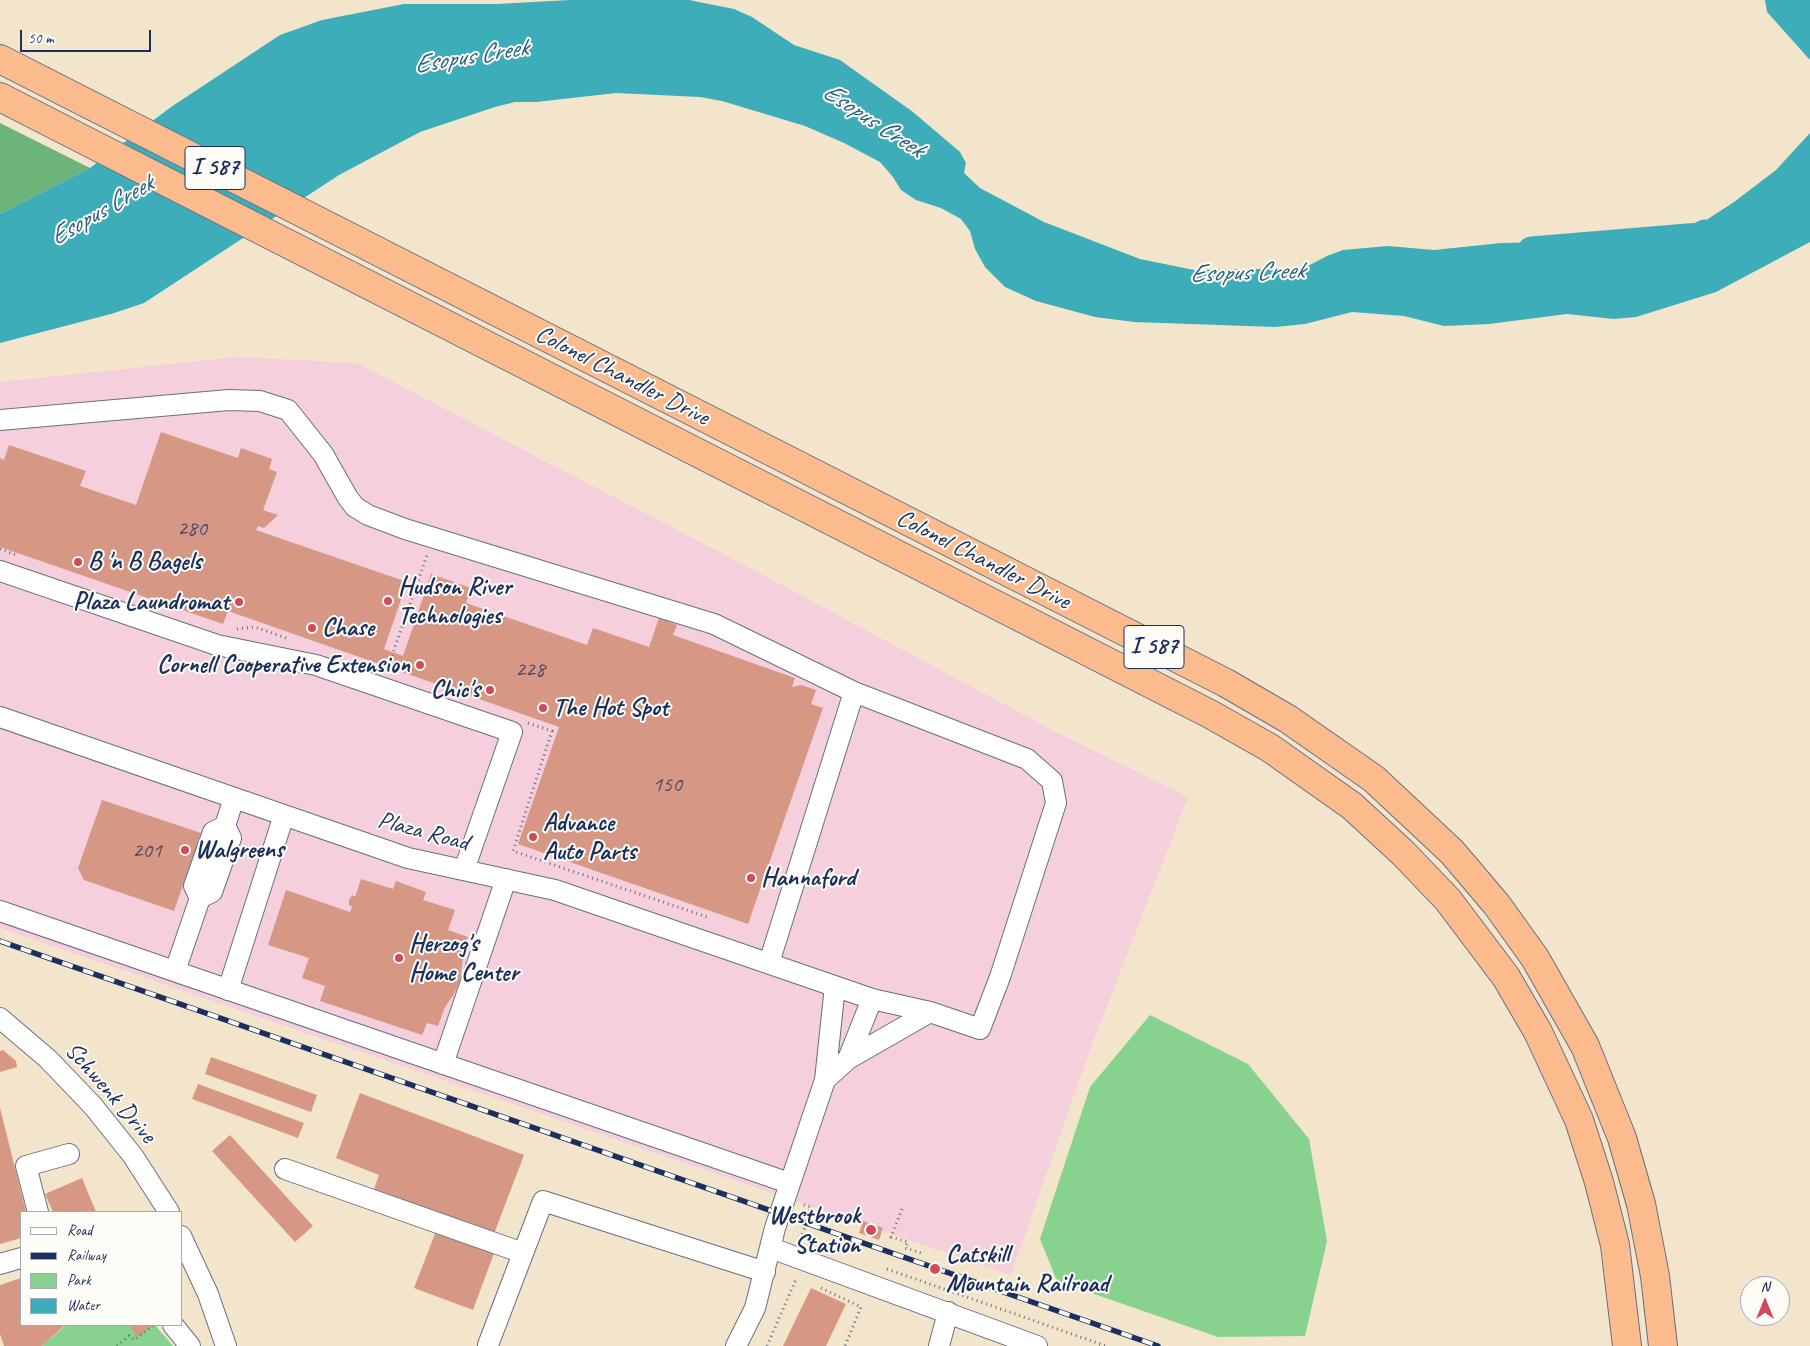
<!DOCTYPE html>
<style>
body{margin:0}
#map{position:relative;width:1810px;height:1346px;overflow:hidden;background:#f2e5cb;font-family:Caveat,sans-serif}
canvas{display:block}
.legend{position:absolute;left:20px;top:1211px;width:162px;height:115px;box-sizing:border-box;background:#fdfcf7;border:1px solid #a3aaba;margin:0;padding:6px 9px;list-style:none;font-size:15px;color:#1b2f5e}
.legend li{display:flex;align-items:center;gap:10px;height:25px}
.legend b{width:25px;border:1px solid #a3aaba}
.north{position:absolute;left:1740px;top:1276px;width:50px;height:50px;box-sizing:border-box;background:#fdfcf7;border:1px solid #a3aaba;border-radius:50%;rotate:0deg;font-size:14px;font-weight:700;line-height:20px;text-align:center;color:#1b2f5e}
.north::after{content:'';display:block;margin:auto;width:18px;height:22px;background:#d1495b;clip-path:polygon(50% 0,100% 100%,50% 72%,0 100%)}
.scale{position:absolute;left:20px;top:30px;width:131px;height:22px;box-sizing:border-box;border:2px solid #1b2f5e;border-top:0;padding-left:6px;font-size:15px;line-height:18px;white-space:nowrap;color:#1b2f5e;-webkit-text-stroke:4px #fdfcf7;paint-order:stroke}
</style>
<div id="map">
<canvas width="1810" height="1346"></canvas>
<ul class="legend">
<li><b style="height:6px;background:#fff"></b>Road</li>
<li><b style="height:6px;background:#1b2f5e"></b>Railway</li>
<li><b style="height:14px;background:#87d28f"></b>Park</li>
<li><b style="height:14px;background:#3dadb9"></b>Water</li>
</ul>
<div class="north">N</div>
<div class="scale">50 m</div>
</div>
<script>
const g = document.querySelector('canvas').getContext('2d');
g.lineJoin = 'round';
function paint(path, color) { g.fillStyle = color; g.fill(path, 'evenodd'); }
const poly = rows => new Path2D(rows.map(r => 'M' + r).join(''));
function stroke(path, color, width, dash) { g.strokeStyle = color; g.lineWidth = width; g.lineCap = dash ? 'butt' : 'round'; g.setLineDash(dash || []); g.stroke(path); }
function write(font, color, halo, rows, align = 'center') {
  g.font = font + ' Caveat,sans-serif'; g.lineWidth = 4; g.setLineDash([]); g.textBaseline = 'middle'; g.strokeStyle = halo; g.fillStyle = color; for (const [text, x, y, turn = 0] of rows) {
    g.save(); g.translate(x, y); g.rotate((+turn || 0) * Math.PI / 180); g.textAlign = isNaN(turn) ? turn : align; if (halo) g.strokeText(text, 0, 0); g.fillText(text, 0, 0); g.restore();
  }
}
paint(poly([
 [237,357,357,363,750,568,1056,732,1188,797,1090,1050,1011,1275,0,928,0,382]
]), '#f5cfdb');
paint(poly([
 [1150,1015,1248,1064,1309,1139,1327,1241,1305,1336,1218,1337,1057,1281,1040,1239,1090,1087],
 [66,1325,155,1325,173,1346,42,1346]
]), '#87d28f');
paint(poly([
 [0,123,90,168,0,214]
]), '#6db47a');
paint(poly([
 [570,0,689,0,734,9,752,17,794,45,840,60,913,112,960,152,966,163,964,173,980,188,1044,222,1140,259,1194,270,1264,269,1304,268,1327,256,1343,250,1388,246,1434,250,1501,243,1550,242,1584,251,1601,253,1650,247,1691,230,1734,202,1776,170,1810,133,1810,242,1716,292,1636,317,1614,319,1567,314,1489,324,1444,326,1404,316,1352,312,1305,324,1275,327,1134,322,1095,317,1036,301,1005,287,985,267,975,249,970,231,961,219,941,208,916,200,901,190,893,177,880,162,844,143,805,126,722,101,700,97,616,93,536,102,515,102,495,107,420,132,339,175,144,303,111,314,0,343,0,214,90,168,171,107,280,35,322,20,404,4,497,4],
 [1765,0,1810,0,1810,60,1767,12]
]), '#3dadb9');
stroke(poly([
 [1532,252,1700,238,1705,235]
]), '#3dadb9', 31);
paint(poly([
 [161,432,238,458,241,448,272,459,269,469,277,472,263,510,278,515,264,528,258,526,256,530,407,582,384,649,403,656,431,574,471,588,466,603,587,645,593,628,649,647,659,618,677,625,673,635,795,678,792,687,801,685,816,690,811,704,823,708,748,924,518,844,559,727,228,611,223,624,0,547,0,458,4,460,9,445,86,471,80,486,136,505],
 [102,800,201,833,199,838,212,842,205,863,192,859,174,911,84,880,78,868],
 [361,879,393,889,396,881,426,892,423,900,455,910,448,930,468,937,464,951,460,981,454,994,445,1007,438,1026,427,1023,422,1035,320,1001,325,986,302,978,309,958,268,945,286,890,350,912,352,907,349,905,349,900,352,895,355,897],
 [3,1050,16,1061,17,1067,0,1072,0,1051],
 [211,1057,317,1095,311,1112,205,1074],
 [198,1084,304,1123,298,1138,192,1099],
 [360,1093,524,1155,494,1234,374,1189,379,1175,336,1158],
 [0,1108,26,1212,21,1212,21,1238,0,1244],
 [230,1135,313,1226,295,1242,212,1151],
 [82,1178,96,1212,53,1212,45,1194],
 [863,1221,883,1228,879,1240,859,1233],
 [436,1231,494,1253,473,1310,414,1288],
 [21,1278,21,1325,65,1325,42,1346,4,1346,0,1334,0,1285],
 [811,1288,846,1304,826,1346,783,1346],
 [129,1325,153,1325,138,1337]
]), '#d69785');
const minor = poly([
 [0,420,229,400,260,401,288,410,323,454,348,498,355,507,368,515,405,529,714,624,854,692,1027,759,1052,781,1056,803,1000,977,980,1029,930,1012,872,999,555,890,408,858,0,717],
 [0,571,217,645,316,665,512,732,464,870],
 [200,898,194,886,213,832,225,826],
 [0,911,789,1183],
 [769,963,854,692],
 [175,971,200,898,212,892,231,838,225,826,234,798],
 [228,990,284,815],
 [0,1018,48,1059,93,1106,133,1156,169,1212],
 [848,1059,930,1012],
 [443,1064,506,879],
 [825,1080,848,1059,872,999],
 [285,1169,523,1253],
 [38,1212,26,1166,69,1154],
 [181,1236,208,1294,226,1346],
 [771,1248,1037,1346],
 [0,1264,21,1258],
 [173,1325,190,1346],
 [488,1345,543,1201,765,1272],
 [736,1346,755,1308,775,1228,825,1080,835,986],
 [939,1346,948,1312]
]);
const highway = poly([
 [0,59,1226,683,1288,719,1374,779,1452,852,1497,905,1535,958,1585,1046,1622,1138,1641,1204,1655,1276,1663,1346],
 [0,97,1210,714,1270,748,1352,806,1403,853,1448,900,1506,977,1538,1032,1579,1120,1599,1182,1615,1245,1627,1346]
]);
stroke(minor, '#666f84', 22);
stroke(highway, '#666f84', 30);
stroke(poly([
 [0,549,16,555],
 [237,629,255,627,289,639],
 [387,670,427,555],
 [528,723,552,731,513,851,710,918],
 [902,1209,891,1237,908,1242,905,1248,921,1253],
 [801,1239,811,1207,801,1204],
 [887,1269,1106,1346],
 [821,1288,861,1307,845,1346],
 [117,1346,129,1336,134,1340,154,1325],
 [767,1346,797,1277]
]), '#666f84', 3, [1, 4]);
stroke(minor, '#fff', 20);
stroke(highway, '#fbbb8d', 28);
const rail = poly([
 [0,941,1158,1346]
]);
stroke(rail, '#1b2f5e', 5.5);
stroke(rail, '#fdfcf7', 4, [11]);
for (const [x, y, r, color] of [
 [78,562,5,"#d1495b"],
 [388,601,5,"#d1495b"],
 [239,602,5,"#d1495b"],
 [312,628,5,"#d1495b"],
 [420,665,5,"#d1495b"],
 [490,690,5,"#d1495b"],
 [543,708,5,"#d1495b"],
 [533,837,5,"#d1495b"],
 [185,850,5,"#d1495b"],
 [751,878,5,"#d1495b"],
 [399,958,5,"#d1495b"],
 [871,1230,6,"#d1495b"],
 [935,1269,6,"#d1495b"]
]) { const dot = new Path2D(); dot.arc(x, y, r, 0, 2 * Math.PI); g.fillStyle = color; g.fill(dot); stroke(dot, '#fdfcf7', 2); }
write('22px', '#4a4968', null, [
 ["280",192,529],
 ["228",530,670],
 ["150",667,785],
 ["201",147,851]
]);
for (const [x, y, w] of [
 [215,168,60],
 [1154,647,60]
]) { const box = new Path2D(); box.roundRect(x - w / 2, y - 21.5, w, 43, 4); g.fillStyle = '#fdfcf7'; g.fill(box); stroke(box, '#1b2f5e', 1); }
write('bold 24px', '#1b2f5e', null, [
 ["I 587",215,168],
 ["I 587",1154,647]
]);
write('25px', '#1b2f5e', '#fdfcf7', [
 ["Colonel Chandler Drive",622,376,27],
 ["Colonel Chandler Drive",983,560,27],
 ["Plaza Road",423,832,15],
 ["Schwenk Drive",110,1093,49]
]);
write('bold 25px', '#1b2f5e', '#fdfcf7', [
 ["B 'n B Bagels",88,562],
 ["Hudson River",398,587],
 ["Technologies",398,616],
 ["Plaza Laundromat",229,602,"right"],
 ["Chase",322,628],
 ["Cornell Cooperative Extension",410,665,"right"],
 ["Chic's",480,690,"right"],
 ["The Hot Spot",553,708],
 ["Advance",543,823],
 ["Auto Parts",543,852],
 ["Walgreens",195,850],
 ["Hannaford",761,878],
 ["Herzog's",409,944],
 ["Home Center",409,973],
 ["Westbrook",860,1216,"right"],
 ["Station",860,1245,"right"],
 ["Catskill",946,1255],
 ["Mountain Railroad",946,1284]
], 'left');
write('italic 26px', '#296182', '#fdfcf7', [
 ["Esopus Creek",471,57,-9],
 ["Esopus Creek",873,121,33],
 ["Esopus Creek",102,211,-30],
 ["Esopus Creek",1247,273,-2]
]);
</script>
